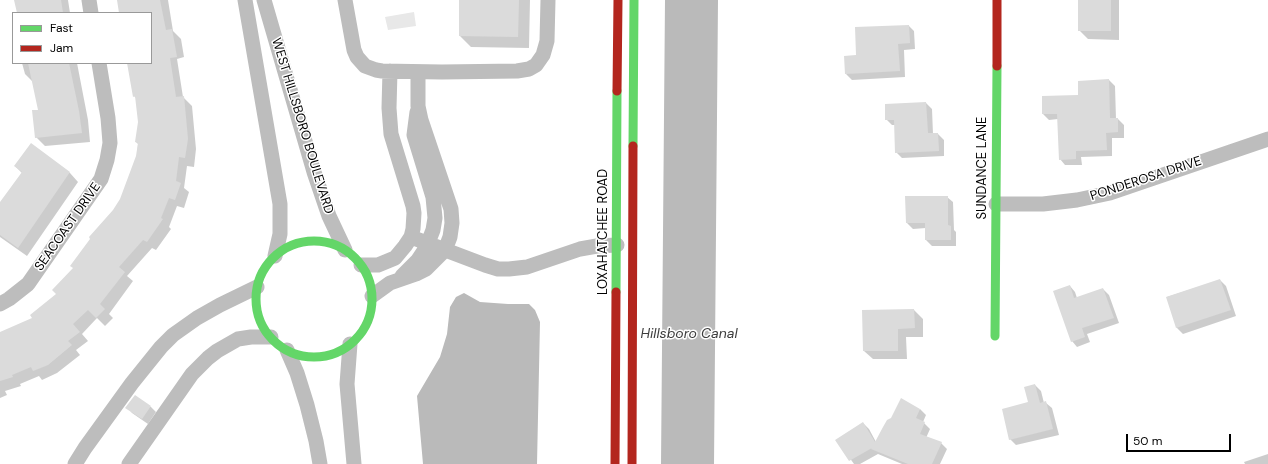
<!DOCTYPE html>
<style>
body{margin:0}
#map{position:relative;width:1268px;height:464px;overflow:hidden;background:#fff;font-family:"DM Sans",sans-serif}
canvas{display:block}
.legend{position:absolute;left:12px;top:12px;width:140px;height:52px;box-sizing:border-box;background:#fff;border:1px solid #999;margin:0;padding:5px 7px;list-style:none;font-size:12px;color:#000}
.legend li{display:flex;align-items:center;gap:8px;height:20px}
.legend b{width:20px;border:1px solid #999}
.scale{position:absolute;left:1126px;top:434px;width:105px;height:18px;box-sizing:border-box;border:2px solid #000;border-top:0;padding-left:5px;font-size:12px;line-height:14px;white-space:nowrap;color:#000;-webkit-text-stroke:3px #fff;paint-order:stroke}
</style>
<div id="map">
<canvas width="1268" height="464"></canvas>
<ul class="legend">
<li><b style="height:5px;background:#63d668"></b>Fast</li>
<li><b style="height:5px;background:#b3261e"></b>Jam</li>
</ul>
<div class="scale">50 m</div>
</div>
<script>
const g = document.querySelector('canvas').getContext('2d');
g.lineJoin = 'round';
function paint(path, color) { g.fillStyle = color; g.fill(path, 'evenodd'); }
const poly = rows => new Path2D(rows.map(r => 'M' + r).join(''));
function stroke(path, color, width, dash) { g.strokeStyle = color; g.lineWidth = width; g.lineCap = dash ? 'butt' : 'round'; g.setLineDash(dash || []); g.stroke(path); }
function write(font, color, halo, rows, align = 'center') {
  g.font = font + ' "DM Sans",sans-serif'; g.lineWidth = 3; g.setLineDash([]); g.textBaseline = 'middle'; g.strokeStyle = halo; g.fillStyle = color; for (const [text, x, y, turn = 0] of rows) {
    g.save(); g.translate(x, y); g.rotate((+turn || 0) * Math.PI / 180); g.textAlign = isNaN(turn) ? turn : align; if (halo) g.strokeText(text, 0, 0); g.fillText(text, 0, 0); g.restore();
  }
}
paint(poly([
 [414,12,416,26,388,30,385,17]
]), '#e8e8e8');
paint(poly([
 [665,0,718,0,714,464,661,464],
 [464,293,480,302,508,304,529,304,535,310,540,322,537,464,423,464,417,396,440,357,447,334,450,307,456,297]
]), '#bababa');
paint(poly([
 [15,0,68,0,70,13,22,13],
 [118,0,168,0,173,31,181,39,184,57,177,59,183,97,192,106,196,149,194,167,187,166,184,188,189,192,184,208,177,206,169,227,171,229,156,250,152,248,127,276,133,281,109,314,113,318,105,326,97,318,82,334,88,341,76,350,80,355,57,373,42,380,39,376,20,384,21,386,5,391,7,395,0,398,0,336,34,318,57,294,121,200,137,156,138,144,136,142,139,122,137,99,134,96,128,63,151,63,151,13,120,13],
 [460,0,530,0,529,48,471,47,460,36],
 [1079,0,1119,0,1119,40,1088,39,1079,30],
 [909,26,914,31,915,49,904,50,905,77,852,80,846,74],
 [22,63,77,63,88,120,90,142,45,146,36,137,39,111,33,82,25,74],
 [1109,80,1115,86,1116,119,1118,119,1124,125,1124,138,1112,138,1112,156,1081,157,1082,165,1065,165,1060,159,1058,119,1049,120,1043,114],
 [926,103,932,109,933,134,938,134,944,140,944,156,902,158,896,152,895,125,892,125,886,119],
 [31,144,70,173,78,182,27,256,0,237,0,204,22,173,15,166],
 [947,197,953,202,954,230,956,232,956,246,932,246,926,240,926,228,913,229,907,223],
 [1220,280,1226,286,1236,316,1183,334,1177,328,1167,297],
 [1070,286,1075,292,1077,298,1103,289,1109,295,1119,323,1087,334,1090,342,1077,347,1072,341],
 [914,310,923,319,923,337,906,337,907,359,873,359,864,351],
 [1035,385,1041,391,1044,403,1046,403,1052,408,1059,435,1016,445,1010,439,1029,403],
 [127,407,151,407,156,412,148,424,132,413],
 [920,409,926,415,923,422,930,429,926,438,941,443,947,449,940,464,902,464,878,454,860,464,854,464,837,440,863,423,869,429,876,442],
 [1268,454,1268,464,1245,464,1244,462]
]), '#0003');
paint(poly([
 [14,0,61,0,63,13,17,13],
 [117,0,160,0,166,30,172,29,177,57,170,58,176,97,184,96,188,139,185,158,179,157,176,181,181,183,175,200,169,198,161,218,163,219,147,242,143,240,119,267,125,272,100,304,105,309,96,318,88,310,73,324,80,332,68,341,72,345,48,365,33,371,31,367,12,375,13,377,0,381,0,332,32,318,30,315,56,294,52,290,73,268,70,266,90,239,89,237,113,210,120,199,136,156,138,143,135,142,138,122,135,96,133,97,127,63,151,63,151,13,119,13],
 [459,0,519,0,518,37,459,36],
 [1078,0,1111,0,1111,31,1078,31],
 [909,25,910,43,898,44,900,71,845,74,844,56,856,55,855,27],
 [28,63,69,63,79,111,82,133,35,138,32,110,38,110],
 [1109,79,1110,118,1118,118,1118,132,1106,133,1107,150,1076,151,1076,159,1059,160,1057,114,1042,114,1042,96,1078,95,1078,81],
 [926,102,928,133,938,133,939,151,895,153,894,120,885,120,885,104],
 [31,143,70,172,18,248,0,235,0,202,22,172,14,166],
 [905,196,948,196,948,225,951,226,951,240,925,240,925,223,906,223],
 [1220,279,1231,310,1176,328,1166,297],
 [1070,285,1074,298,1103,288,1114,318,1082,328,1085,337,1071,342,1053,291],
 [914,309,915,328,898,329,898,351,863,351,862,310],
 [1035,384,1040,403,1046,401,1053,429,1009,440,1002,409,1028,402,1024,387],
 [135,395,151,406,142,419,125,408],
 [901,398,920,409,916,418,925,422,920,434,942,442,932,464,908,464,871,449,872,448,849,461,835,440,863,422,875,442,883,427,887,420,891,418]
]), '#dbdbdb');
stroke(poly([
 [89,0,91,13],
 [245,0,280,204,280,234,275,256],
 [264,0,314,172,329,216,345,250],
 [345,0,354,50,357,57,365,66,376,70,382,71,442,72,517,71,529,69,536,65,543,55,547,41,548,0],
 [996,204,1043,204,1077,200,1110,193,1268,139],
 [411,237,485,265,498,269,509,269,527,267,580,249,597,246,617,245],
 [361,265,378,265,395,258,405,246,411,237,413,229,414,213,413,206,391,134,389,108,390,71],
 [402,276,418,260,426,248,433,230,435,218,433,197,414,135,417,112],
 [372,296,390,283,416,274,426,269,445,250,450,237,452,223,451,209,421,120,418,106,418,72],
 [0,304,9,299,28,284,101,179,107,160,110,143,108,118,99,63],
 [350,344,347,384,354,464],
 [287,350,297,373,307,405,316,441,320,464],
 [75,464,85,448,132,383,161,347,173,335,197,318,220,305,257,287],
 [129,464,192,374,208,358,217,351,238,339,251,337,271,337]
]), '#bdbdbd', 15);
stroke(poly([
 [633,146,634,0],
 '256 299a58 58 0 1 1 116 0a58 58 0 1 1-116 0Z',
 [616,292,617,91],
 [995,336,997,66]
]), '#63d668', 9);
stroke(poly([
 [997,66,997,0],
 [617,91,618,0],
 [615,464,616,292],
 [632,464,633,146]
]), '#b3261e', 9);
write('13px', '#000', '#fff', [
 ["WEST HILLSBORO BOULEVARD",302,126,73],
 ["SUNDANCE LANE",983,168,-90],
 ["PONDEROSA DRIVE",1146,179,-18],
 ["SEACOAST DRIVE",68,227,-55],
 ["LOXAHATCHEE ROAD",604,232,-90]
]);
write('italic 14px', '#3d3d3d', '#fff', [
 ["Hillsboro Canal",689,334]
]);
</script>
